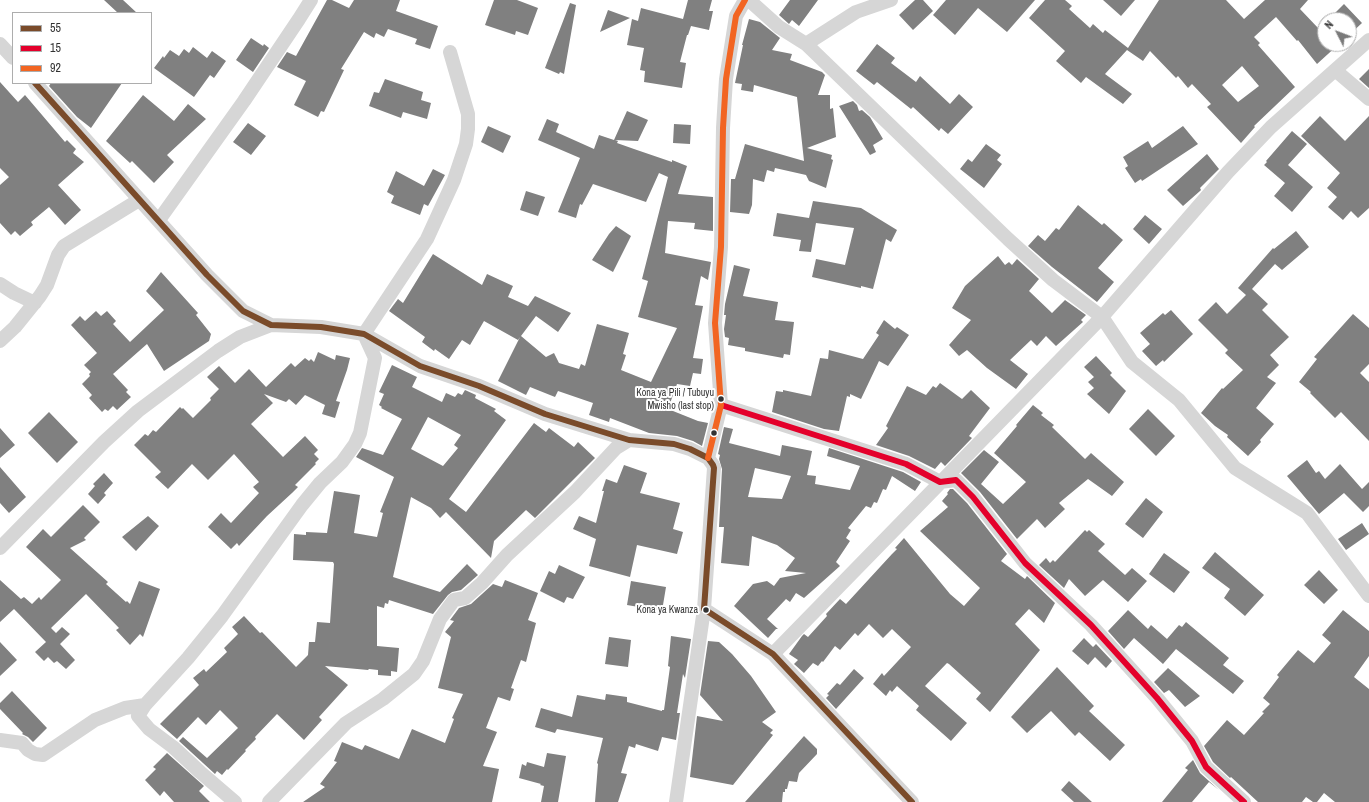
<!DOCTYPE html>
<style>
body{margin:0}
#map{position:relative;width:1369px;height:802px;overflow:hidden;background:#fff;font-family:"Archivo Narrow",sans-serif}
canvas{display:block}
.legend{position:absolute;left:12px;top:12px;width:140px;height:72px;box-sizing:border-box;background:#fff;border:1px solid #adadad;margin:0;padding:5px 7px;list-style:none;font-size:12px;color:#323232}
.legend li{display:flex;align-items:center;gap:8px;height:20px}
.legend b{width:20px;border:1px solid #adadad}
.north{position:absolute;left:1317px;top:12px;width:40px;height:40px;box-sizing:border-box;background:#fff;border:1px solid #adadad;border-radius:50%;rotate:312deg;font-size:11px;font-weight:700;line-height:16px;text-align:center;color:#323232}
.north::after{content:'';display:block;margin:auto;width:14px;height:18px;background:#7a7a7a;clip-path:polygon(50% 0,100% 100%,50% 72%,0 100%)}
</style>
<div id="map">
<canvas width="1369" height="802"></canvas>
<ul class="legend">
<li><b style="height:5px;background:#7a4b2a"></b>55</li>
<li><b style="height:5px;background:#e4002b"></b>15</li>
<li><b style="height:5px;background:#f26522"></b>92</li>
</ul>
<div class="north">N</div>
</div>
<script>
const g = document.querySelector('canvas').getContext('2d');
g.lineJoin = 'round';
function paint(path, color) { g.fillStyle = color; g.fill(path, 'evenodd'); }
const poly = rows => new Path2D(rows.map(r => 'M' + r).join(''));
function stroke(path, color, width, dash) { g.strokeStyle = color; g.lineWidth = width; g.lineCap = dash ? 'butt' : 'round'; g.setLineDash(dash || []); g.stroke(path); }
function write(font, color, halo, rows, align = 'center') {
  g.font = font + ' "Archivo Narrow",sans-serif'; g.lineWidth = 4; g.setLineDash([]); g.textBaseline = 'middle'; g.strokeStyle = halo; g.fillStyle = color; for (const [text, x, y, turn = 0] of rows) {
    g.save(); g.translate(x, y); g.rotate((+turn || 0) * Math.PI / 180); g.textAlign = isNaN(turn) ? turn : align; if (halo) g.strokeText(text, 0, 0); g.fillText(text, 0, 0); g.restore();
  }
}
paint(poly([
 [104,0,123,0,137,13,118,13],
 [327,0,332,0,349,8,354,0,400,0,396,11,438,26,430,49,415,44,417,39,388,29,384,37,376,33,374,38,364,32,341,69,344,70,324,112,321,111,318,117,294,105,306,81,277,67,287,52,296,56],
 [494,0,517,0,538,8,528,35,516,31,515,35,485,25],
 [688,0,712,0,709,11,713,11,709,30,691,26,688,35,687,35,680,62,686,63,682,88,644,82,645,71,640,70,644,48,627,45,632,19,638,21,641,8,683,19],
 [790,0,818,0,799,26,792,20,789,24,779,15],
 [915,0,923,0,933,11,913,30,899,15],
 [946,0,1035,0,1007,32,978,8,955,35,933,15],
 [1045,0,1065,0,1072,6,1069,9,1090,28,1093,24,1103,33,1105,30,1128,48,1159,0,1226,0,1244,19,1265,0,1308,0,1300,9,1319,29,1325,23,1325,44,1339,44,1317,64,1298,40,1297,41,1276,17,1254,37,1260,43,1258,45,1295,87,1254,126,1255,127,1241,143,1207,107,1211,104,1192,84,1188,88,1178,76,1176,78,1150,51,1143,61,1127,50,1105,74,1132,94,1123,104,1086,77,1081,83,1056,61,1065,51,1029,18],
 [1242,66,1259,86,1238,102,1222,85],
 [1103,0,1135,0,1121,16],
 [570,3,576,5,564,74,560,72,559,74,545,68],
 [1344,4,1362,23,1349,35,1349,20,1328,20],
 [608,10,630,18,600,32],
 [749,19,760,22,780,38,772,50,792,54,790,60,822,72,825,75,818,95,830,95,830,109,833,108,836,137,807,148,832,155,831,159,833,160,826,188,809,181,806,175,775,168,774,172,767,170,764,182,753,179,752,205,749,214,730,212,731,179,735,179,745,144,804,161,797,97,754,85,753,92,741,90,742,84,735,83,743,45,742,45],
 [251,38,263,46,264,44,269,48,253,72,236,60],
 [877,44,895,58,891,63,916,82,920,76,950,104,959,94,973,107,948,134,941,128,939,131,913,107,911,109,877,82,874,85,856,71],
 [193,47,207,58,212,51,226,61,214,78,210,75,194,97,154,68,163,56,164,58,170,50,179,56,184,49,189,53],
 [1369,69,1369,88,1359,79],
 [385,79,423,92,421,100,431,103,427,119,403,112,401,118,369,106,374,92,379,93],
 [0,82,18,102,25,95,65,142,67,140,76,149,73,153,84,162,58,185,81,210,65,225,49,207,31,222,33,225,20,236,15,231,11,235,0,223,0,185,9,177,0,168],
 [51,83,122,83,91,128,77,117,49,86],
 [143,95,174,121,188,104,206,119,167,155,174,162,154,183,132,161,130,163,106,141],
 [853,101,857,105,859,111,862,110,870,117,883,139,873,145,876,152,870,155,839,106],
 [627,111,648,120,638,141,615,140,618,141,617,143,634,149,672,162,672,160,687,166,678,194,713,197,713,231,694,229,695,223,668,221,665,253,711,262,708,280,701,276,695,305,703,306,693,358,703,359,701,374,693,373,690,386,677,384,668,409,698,421,708,423,702,446,693,441,677,436,649,433,610,418,609,422,589,415,593,403,558,391,555,397,530,387,526,395,498,381,520,337,518,340,484,321,470,345,462,340,449,359,435,349,434,351,422,342,425,337,389,311,398,299,403,303,433,254,482,285,487,274,513,286,508,297,528,306,535,296,571,313,558,332,536,316,521,336,546,357,554,353,559,363,579,369,581,364,585,366,597,324,629,333,623,354,626,355,621,370,651,382,677,328,638,317,648,281,642,279,668,177,659,173,646,202,593,184,582,205,580,204,576,218,558,212,580,158,538,140,547,119,559,124,556,132,594,149,599,135,614,140],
 [1320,116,1345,141,1369,116,1369,208,1358,218,1351,211,1343,220,1328,207,1337,197,1327,188,1340,173,1301,136],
 [248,123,266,136,251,155,233,142],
 [674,124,691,125,690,144,673,143],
 [488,126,511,136,503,153,481,142],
 [1183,126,1198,144,1142,181,1141,179,1135,183,1125,168,1128,166,1123,157,1148,141,1152,148],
 [1292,131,1307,144,1288,165,1313,187,1292,212,1274,196,1285,183,1264,165,1267,162,1266,161],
 [986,144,1001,155,997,160,1002,164,984,188,960,169,968,159,972,162],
 [1207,154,1219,169,1200,188,1201,190,1200,191,1183,206,1167,190],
 [433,169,445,175,428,206,424,204,420,215,391,203,394,196,387,192,396,171,424,186],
 [526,191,545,197,538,216,520,210],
 [813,201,861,208,897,230,891,242,886,239,873,289,861,286,861,288,812,277,816,259,845,265,854,228,816,223,811,252,799,251,801,240,773,236,777,213,809,218],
 [1078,205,1102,225,1104,223,1123,240,1098,268,1114,282,1097,302,1052,267,1028,246,1038,235,1045,241,1056,228,1059,230],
 [1145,215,1162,229,1149,244,1133,229],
 [616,226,631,236,613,272,592,260,609,234],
 [1296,231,1309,247,1282,270,1275,264,1252,289,1268,304,1262,310,1289,337,1270,355,1279,365,1267,377,1276,383,1256,408,1274,424,1260,440,1261,442,1248,456,1227,437,1228,435,1215,426,1201,413,1222,388,1223,389,1243,370,1225,353,1228,350,1198,320,1216,302,1227,314,1246,295,1238,288,1273,248,1274,249],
 [998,256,1005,265,1009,262,1012,265,1017,259,1039,279,1029,291,1052,313,1065,300,1086,315,1081,320,1083,322,1056,346,1046,336,1037,346,1031,340,1010,360,1028,374,1016,389,987,368,967,350,959,356,949,345,971,320,952,308,965,286],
 [734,265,750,269,743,296,778,302,775,320,794,322,790,355,784,354,783,358,745,351,745,348,728,345,729,338,725,337,724,329,726,315,724,315,725,304],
 [161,272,198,313,196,315,211,334,209,341,164,371,147,344,113,374,128,390,126,392,131,397,117,410,113,406,108,411,105,409,102,412,89,398,92,395,82,384,90,376,89,374,91,372,84,365,97,353,71,325,80,316,85,321,96,311,101,316,107,311,116,321,113,324,130,342,164,310,146,291],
 [1171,310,1193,334,1164,362,1163,360,1156,366,1142,351,1150,344,1140,333,1163,313,1165,315],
 [1353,314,1369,328,1369,364,1360,373,1369,382,1369,441,1341,412,1335,418,1310,393,1311,392,1299,382,1317,359,1314,357],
 [884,320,895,329,897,327,909,335,888,366,879,361,861,399,850,394,850,397,847,396,839,431,824,429,772,412,776,391,783,392,783,390,811,396,820,358,828,359,829,350,863,359,879,335,876,333],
 [318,352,335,360,336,355,350,358,347,370,336,401,340,402,335,418,322,414,325,405,305,395,296,405,289,399,286,402,264,394,273,403,251,424,283,457,305,436,318,450,314,454,319,459,315,463,316,464,295,485,298,487,292,493,267,516,239,546,237,543,231,549,208,527,221,513,231,523,259,493,253,487,259,482,234,454,208,480,192,464,168,489,155,477,161,472,134,445,145,434,148,436,153,430,156,432,180,407,182,409,183,408,193,418,211,400,210,398,219,389,207,377,219,366,235,383,249,369,266,387,291,363,295,367,305,358,309,361,311,359,314,362],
 [1096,356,1112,373,1110,375,1126,391,1109,414,1087,394,1094,388,1088,382,1094,377,1084,367],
 [392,365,417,377,412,387,442,402,446,393,455,397,458,393,462,395,465,390,476,395,475,398,496,409,494,411,506,420,449,499,466,512,534,423,546,432,549,428,574,447,578,442,595,458,535,518,526,510,494,541,491,558,446,512,440,518,431,508,411,497,393,577,440,592,467,564,478,575,461,590,452,592,448,595,433,614,389,600,388,604,385,603,384,608,377,606,377,646,399,648,397,672,391,671,391,676,378,675,378,670,369,669,368,670,325,666,348,685,319,717,322,720,304,740,277,714,255,737,256,739,245,750,246,751,228,770,227,769,222,775,217,771,215,774,179,741,183,737,207,758,238,728,220,710,206,725,198,717,177,739,160,724,199,685,193,678,204,669,206,672,227,652,224,648,238,634,232,627,244,616,260,633,262,632,296,667,308,655,309,642,315,642,317,622,330,623,334,564,333,562,293,560,294,534,306,535,306,532,327,533,334,491,360,495,354,533,377,537,383,513,380,512,394,477,356,457,362,448,383,455,402,419,381,408,382,407,379,405,384,394,379,392],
 [428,417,461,435,454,445,458,448,443,466,411,449],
 [940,383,962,399,971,390,990,408,969,436,972,438,945,466,941,462,935,469,909,456,876,445,888,428,886,426,907,386,926,395,933,386,936,388],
 [1033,405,1043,413,1041,415,1054,425,1052,427,1085,459,1091,453,1124,482,1112,496,1088,479,1059,503,1065,509,1045,528,1037,519,1017,539,980,492,961,473,984,450,999,462,981,484,1003,504,1026,482,994,453,1017,426,1016,425],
 [1148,409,1175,436,1156,456,1129,429],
 [49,412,78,442,57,463,28,433],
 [724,427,733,429,729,443,780,456,782,445,812,451,807,475,816,476,815,484,850,490,860,466,827,456,829,448,903,472,921,482,915,491,892,476,886,490,883,489,877,503,874,502,871,508,866,506,848,528,851,530,846,538,850,541,836,562,840,566,804,598,796,593,790,602,786,599,767,619,778,629,776,629,768,638,734,606,753,584,767,581,774,586,780,578,806,573,785,571,795,558,777,545,752,536,749,566,721,563,724,527,719,527,722,469,719,459,720,455,718,454],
 [755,468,791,476,782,499,748,497],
 [0,428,15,445,0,458],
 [1307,460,1316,473,1319,471,1325,479,1340,464,1362,489,1369,482,1369,506,1363,512,1344,493,1319,514,1287,476],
 [624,465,647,473,640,493,680,503,673,529,683,532,677,554,637,545,630,577,589,566,596,539,573,529,579,516,596,523,604,491,602,491,606,479,617,483],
 [0,467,26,497,9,513,0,503],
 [104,473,113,483,104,493,106,495,98,504,88,494,95,486,93,484],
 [950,489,953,489,967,503,1007,554,1001,561,1025,579,1027,576,1055,603,1044,623,1029,609,1015,624,1040,650,990,712,976,699,981,693,949,664,947,663,925,686,967,723,951,741,916,710,919,706,897,686,892,692,890,690,886,696,873,684,882,673,884,676,911,647,892,629,883,638,869,624,858,636,855,633,840,650,835,646,823,662,822,661,818,666,813,663,804,673,794,664,798,660,789,654,802,636,804,634,808,637,827,616,826,614,840,599,846,604,892,554,897,549,895,548,904,538,950,594,964,606,980,588,920,531,948,507,942,501,948,494,947,493],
 [1146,498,1163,512,1143,538,1125,524],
 [83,505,100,522,84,538,86,540,70,548,108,582,106,584,126,602,127,601,130,604,139,581,160,589,143,637,140,634,130,645,116,630,119,628,86,594,51,628,56,633,62,627,70,634,60,644,75,660,66,669,57,661,54,663,48,657,44,661,35,652,46,642,14,609,0,622,0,580,21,599,24,597,32,604,39,597,41,600,61,580,26,547,43,529,51,537],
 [148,516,159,526,136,551,122,537],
 [1362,523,1369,534,1346,550,1338,539],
 [1085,530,1087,532,1089,530,1105,544,1098,551,1125,575,1132,568,1147,581,1128,602,1103,580,1085,596,1069,579,1064,588,1039,565,1046,558,1050,563,1053,560,1055,562],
 [1215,552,1264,595,1245,616,1224,598,1230,589,1202,568],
 [1164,553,1190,572,1174,593,1149,574],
 [559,565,585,577,573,599,567,597,564,603,540,591,549,571,555,574],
 [1319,570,1338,590,1324,604,1304,585],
 [505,580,538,593,528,620,536,623,526,662,521,660,511,688,514,689,510,701,498,697,486,728,497,732,483,766,499,769,492,802,303,802,325,787,320,784,337,762,334,761,342,742,362,750,365,745,399,759,412,729,445,743,454,719,452,718,463,694,438,688,451,637,445,632,454,621,450,620,459,608,471,604,493,584,502,587],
 [631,581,666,587,662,611,627,605],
 [1128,610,1148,629,1151,625,1167,639,1179,625,1182,627,1186,622,1229,658,1223,665,1244,681,1233,694,1176,649,1163,664,1134,638,1124,649,1108,631],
 [1343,610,1369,631,1369,656,1354,677,1369,689,1369,802,1335,802,1324,793,1317,802,1313,802,1306,797,1302,802,1258,802,1231,777,1230,778,1213,762,1204,746,1227,720,1244,735,1264,713,1262,712,1270,704,1263,698,1279,677,1277,675,1298,650,1314,663,1331,643,1322,635],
 [671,636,691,639,685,678,683,674,677,713,680,713,676,740,662,737,658,751,636,744,635,748,629,746,621,773,627,774,618,802,595,802,598,764,597,763,603,738,557,729,555,733,535,727,541,708,572,717,577,695,605,700,606,694,627,697,627,702,662,711,662,710,664,710,670,667,668,666],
 [609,637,631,640,628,667,605,664],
 [1084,638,1093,647,1096,644,1112,661,1106,668,1095,657,1088,665,1072,651],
 [708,641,719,642,732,654,751,676,776,712,762,722,773,730,770,733,773,735,733,785,690,777,697,716,723,721,700,695],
 [0,642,17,660,0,676],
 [1057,667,1094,706,1089,711,1125,745,1110,761,1079,732,1075,736,1051,711,1027,733,1011,717],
 [1168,668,1200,696,1185,707,1169,690,1164,693,1154,682],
 [854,669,864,678,836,709,826,698,829,695,827,694,837,683,840,685],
 [12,691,47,728,33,742,28,737,22,734,23,733,0,709,0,703],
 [804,736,817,749,817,754,799,773,797,782,789,781,787,789,785,789,785,792,783,792,782,802,745,802],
 [167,753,204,786,199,791,210,802,174,802,164,791,160,796,145,780,156,769,153,767],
 [547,753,566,756,558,802,541,802,544,786,540,785,541,784,519,778,522,764,526,766,527,762,544,767],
 [1193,760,1200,773,1219,790,1209,782,1192,802,1162,802,1188,770,1185,768],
 [1069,781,1092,802,1074,802,1061,790]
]), '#808080');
stroke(poly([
 [749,0,779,27,806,44,1008,239,1053,280,1102,317,1132,362,1179,400,1235,468,1307,513,1369,596],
 [0,44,13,58],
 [806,44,856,12,891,0],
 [1335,70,1369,99],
 [35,83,207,275,243,311,271,325,321,327,364,334,420,366,479,386,545,414,629,440,674,444,690,449,708,458,713,465,714,468,704,609,773,654,912,802],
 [159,220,244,101,299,19,311,0],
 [0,284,14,293,35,303],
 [0,341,15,327,40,296,47,285,58,255,64,246,139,200],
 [721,405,906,464,940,482,956,480,973,497,1025,563,1091,625,1157,698,1192,741,1206,767,1244,802],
 [708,458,721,405,715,323,721,247,723,128,726,79,736,16,745,0],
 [0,548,104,442,138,411,218,351,240,337,271,325],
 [773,654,1102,317,1228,172,1271,127,1369,40],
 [0,740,22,743,28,750,35,754,43,755,95,720,125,708,145,705],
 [235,802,200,772,173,747,149,729,138,716,145,705,188,658,222,616,302,505,320,483,342,462,355,444,360,433,375,358,364,334,427,239,454,180,466,144,468,129,468,114,450,52],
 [269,802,346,723,383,699,414,674,423,661,440,619,454,600,465,598,482,583,507,555,575,492,616,448,629,440],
 [676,802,704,609]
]), '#d6d6d6', 14);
stroke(poly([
 [35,83,207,275,243,311,271,325,321,327,364,334,420,366,479,386,545,414,629,440,674,444,690,449,708,458,713,465,714,468,704,609,773,654,912,802]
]), '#7a4b2a', 6);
stroke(poly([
 [721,405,906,464,940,482,956,480,973,497,1025,563,1091,625,1157,698,1192,741,1206,767,1244,802]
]), '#e4002b', 6);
stroke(poly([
 [708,458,721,405,715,323,721,247,723,128,726,79,736,16,745,0]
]), '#f26522', 6);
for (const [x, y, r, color] of [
 [721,399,3.5,"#323232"],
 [714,433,3.5,"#323232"],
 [706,610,3.5,"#323232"]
]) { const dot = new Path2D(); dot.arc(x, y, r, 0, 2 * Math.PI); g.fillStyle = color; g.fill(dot); stroke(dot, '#fff', 1.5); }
write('10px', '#323232', '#fff', [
 ["Kona ya Pili / Tubuyu",714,393],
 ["Mwisho (last stop)",714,406],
 ["Kona ya Kwanza",698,610]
], 'right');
</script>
